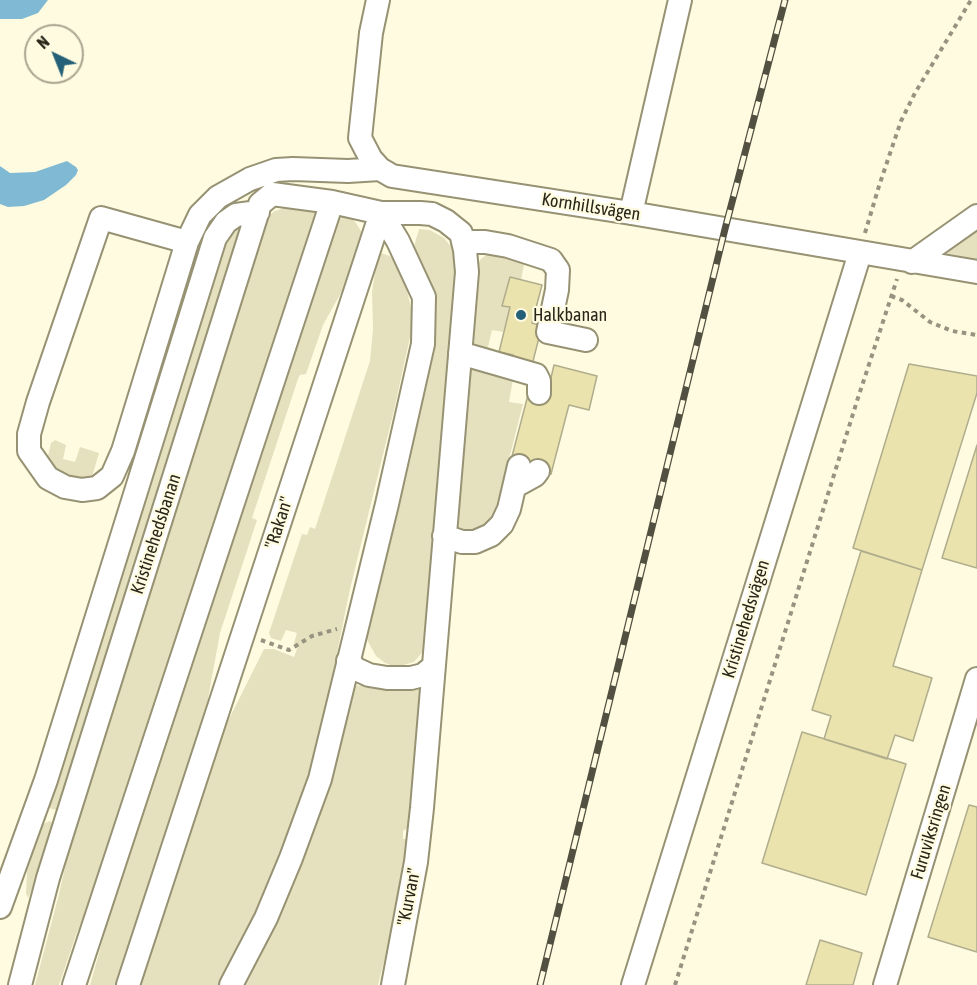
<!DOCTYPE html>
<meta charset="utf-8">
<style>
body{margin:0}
#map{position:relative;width:977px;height:985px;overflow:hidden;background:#fefbe0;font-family:"Asap Condensed",sans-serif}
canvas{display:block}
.north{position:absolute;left:24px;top:24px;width:60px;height:60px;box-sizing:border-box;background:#fefbe0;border:2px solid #a8a690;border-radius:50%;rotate:317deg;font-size:16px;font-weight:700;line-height:24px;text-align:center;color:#272619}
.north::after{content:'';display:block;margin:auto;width:21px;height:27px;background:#246178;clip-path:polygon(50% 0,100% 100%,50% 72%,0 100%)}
</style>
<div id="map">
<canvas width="977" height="985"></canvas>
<div class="north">N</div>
</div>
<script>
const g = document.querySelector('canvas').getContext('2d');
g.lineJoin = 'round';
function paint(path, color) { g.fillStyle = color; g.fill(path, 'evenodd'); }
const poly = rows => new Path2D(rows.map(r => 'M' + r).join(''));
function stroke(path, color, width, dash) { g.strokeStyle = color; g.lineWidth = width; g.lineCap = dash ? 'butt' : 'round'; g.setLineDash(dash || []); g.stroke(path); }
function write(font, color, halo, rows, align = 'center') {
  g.font = font + ' "Asap Condensed",sans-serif'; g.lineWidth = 4.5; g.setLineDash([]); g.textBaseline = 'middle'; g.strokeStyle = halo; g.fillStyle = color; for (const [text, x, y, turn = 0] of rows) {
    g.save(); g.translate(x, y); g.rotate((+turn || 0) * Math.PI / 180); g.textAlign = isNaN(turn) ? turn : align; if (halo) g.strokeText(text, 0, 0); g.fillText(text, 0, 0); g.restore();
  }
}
paint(poly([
 [296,205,317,208,319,218,109,859,77,932,59,985,35,985,58,898,82,794,266,217,275,211],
 [343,215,349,216,356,223,361,231,363,243,351,275,323,325,306,374,300,375,298,379,252,518,257,520,220,633,201,737,119,985,90,985,127,854,285,375,312,302,336,224],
 [977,226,977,260,944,253,944,252],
 [242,227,59,811,49,808,47,805,226,238],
 [419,229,430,230,444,238,456,253,459,263,425,649,414,662,396,667,385,663,376,656,366,638,431,364,432,346,413,250],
 [381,253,390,256,399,268,404,278,412,312,412,328,394,410,350,589,338,648,324,735,290,843,224,985,137,985,218,741,264,649,274,649,294,657,297,649,294,643,297,633,286,630,281,641,271,638,269,633,302,534,307,535,310,527,315,529,370,361,373,329,372,292,376,266],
 [494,254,523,260,524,265,521,280,510,277,502,305,510,307,503,332,492,330,488,347,513,356,511,362,474,351,470,343,477,267,480,260,486,255],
 [475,367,513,379,509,402,523,404,508,463,505,495,490,527,460,534,453,526,469,369],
 [55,440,66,445,63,459,75,462,80,447,99,453,92,477,81,481,58,475,47,460,51,443],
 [351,685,423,690,411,826,403,831,403,839,407,839,409,842,393,926,378,985,240,985],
 [50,821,53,824,43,863,28,898,26,893,27,871,40,828,43,824]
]), '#e5e1be');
paint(poly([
 [0,0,48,0,38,13,22,19,0,19],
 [67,161,76,167,78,170,76,175,66,185,44,200,24,206,8,207,0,204,0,166,10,173,35,172]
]), '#7fb9d3');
const building = poly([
 [510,277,542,285,532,323,542,326,532,365,512,360,513,355,499,352,510,307,502,306,510,277],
 [909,364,977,376,977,393,922,570,853,548,909,364],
 [554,365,597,376,589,410,569,405,551,474,510,464,529,391,547,395,554,365],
 [977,445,977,568,942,558,977,445],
 [861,551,922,570,893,666,932,678,913,741,895,735,887,759,824,739,831,716,812,710,861,551],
 [802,732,906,764,866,895,762,863,802,732],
 [969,805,977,807,977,952,928,937,969,805],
 [820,940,862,953,853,985,806,985,820,940]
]);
paint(building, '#eae3ad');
stroke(building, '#b0ad8d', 1.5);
const minor = poly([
 [378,0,371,33,360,138,371,159,380,169,392,176,631,213,977,272],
 [631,213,680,0],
 [187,242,101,218,38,402,29,434,29,451,48,478,65,487,82,490,97,488,112,476,123,451,187,242,200,215,218,197,250,179,276,170,293,169,348,171,380,169],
 [463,242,485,242,508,246,551,260,558,270,557,290,548,332,586,340],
 [912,262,977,216],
 [460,353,536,375,539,381,539,393],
 [515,486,535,475,538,471],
 [444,536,462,542,475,542,491,535,502,524,509,509,519,466],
 [348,661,356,669,369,675,387,678,411,678,423,675,433,667],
 [0,907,46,780,215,238,226,222,236,215,258,212],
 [20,985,48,878,260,204,272,194,332,202,381,213,128,985],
 [74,985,332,202],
 [231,985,266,918,291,858,320,779,387,504,423,344,424,297,398,241,381,213,420,213,432,214,446,221,461,233,465,250,467,272,422,808,416,862,393,985],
 [633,985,860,253],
 [885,985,977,679]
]);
stroke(minor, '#969273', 26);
stroke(poly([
 [865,233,879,186,901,121,915,93,971,0],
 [891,296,902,300,930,322,952,331,977,335],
 [261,640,289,650,312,636,337,629],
 [675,985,857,401,897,279]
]), '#969480', 4, [4.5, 4.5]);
stroke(minor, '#fff', 22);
const rail = poly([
 [540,985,725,229,785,0]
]);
stroke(rail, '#525141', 7);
stroke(rail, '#fefbe0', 4.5, [14]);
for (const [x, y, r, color] of [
 [521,315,6,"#246178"]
]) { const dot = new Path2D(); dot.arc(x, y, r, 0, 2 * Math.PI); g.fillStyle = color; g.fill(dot); stroke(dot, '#fefbe0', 2); }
write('18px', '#272619', '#fefbe0', [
 ["Kornhillsvägen",591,207,9],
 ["\"Rakan\"",279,523,-72],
 ["Kristinehedsbanan",156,534,-72],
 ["Kristinehedsvägen",746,619,-73],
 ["Furuviksringen",931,832,-73],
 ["\"Kurvan\"",409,897,-79]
]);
write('18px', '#272619', '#fefbe0', [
 ["Halkbanan",533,315]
], 'left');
</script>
